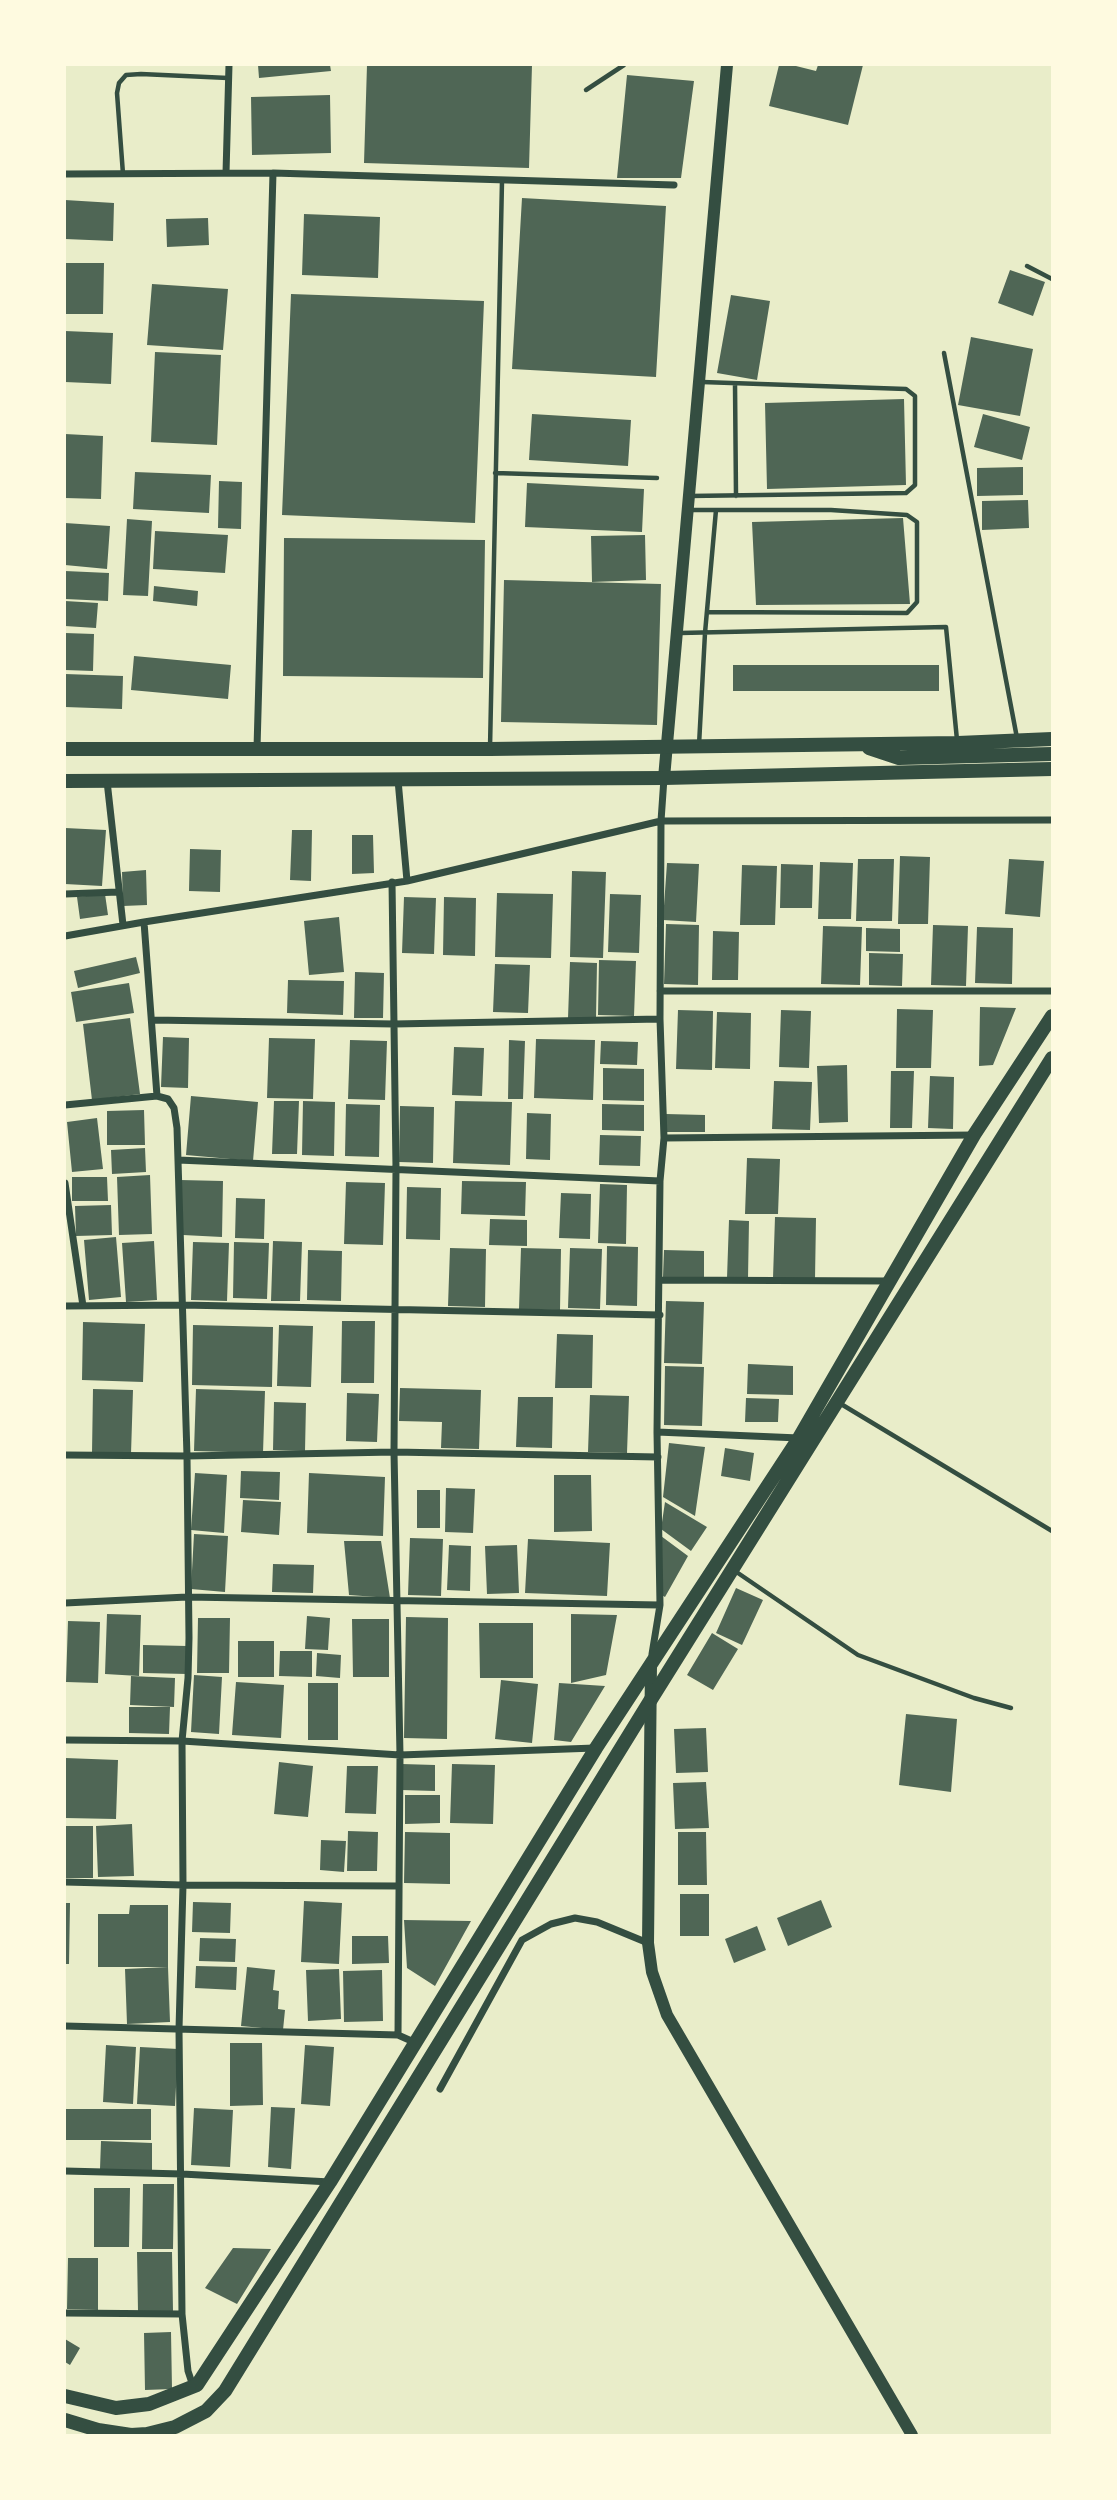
<!DOCTYPE html>
<style>
body{margin:0}
#map{position:relative;width:1117px;height:2500px;overflow:hidden;background:#e9edc9;font-family:Ubuntu,sans-serif}
canvas{display:block}
.frame{position:absolute;inset:0;border:66px solid #fefae0;pointer-events:none}
</style>
<div id="map">
<canvas width="1117" height="2500"></canvas>
<div class="frame"></div>
</div>
<script>
const g = document.querySelector('canvas').getContext('2d');
g.lineJoin = 'round';
function paint(path, color) { g.fillStyle = color; g.fill(path, 'evenodd'); }
const poly = rows => new Path2D(rows.map(r => 'M' + r).join(''));
function stroke(path, color, width, dash) { g.strokeStyle = color; g.lineWidth = width; g.lineCap = dash ? 'butt' : 'round'; g.setLineDash(dash || []); g.stroke(path); }
paint(poly([
 [258,65,330,65,331,71,259,78],
 [367,65,532,65,529,168,364,163],
 [779,65,792,65,816,71,818,65,863,65,848,125,769,106],
 [627,75,694,81,681,178,617,178],
 [330,95,331,153,252,155,251,97],
 [522,198,666,206,656,377,512,369],
 [65,200,114,203,113,241,65,239],
 [304,214,380,217,378,278,302,275],
 [208,218,209,245,167,247,166,219],
 [65,263,104,263,103,314,65,314],
 [1010,270,1045,282,1033,316,998,303],
 [152,284,228,289,223,350,147,345],
 [291,294,484,301,475,523,282,515],
 [731,295,770,301,757,380,717,373],
 [65,331,113,333,111,384,65,382],
 [971,337,1033,349,1020,416,958,405],
 [155,352,221,355,217,445,151,442],
 [904,399,906,485,767,489,765,403],
 [532,414,631,420,628,466,529,460],
 [983,414,1030,427,1022,460,974,447],
 [65,434,103,436,101,499,65,498],
 [1023,467,1023,495,977,496,977,468],
 [135,472,211,475,209,513,133,509],
 [219,481,242,482,241,529,218,528],
 [527,483,644,489,642,532,525,527],
 [1028,500,1029,528,982,530,982,501],
 [903,518,910,604,756,605,752,522],
 [127,519,152,521,148,596,123,595],
 [65,523,110,526,107,569,65,565],
 [155,531,228,535,225,573,153,569],
 [645,535,646,580,592,582,591,536],
 [284,538,485,540,483,678,283,676],
 [65,571,109,573,108,601,65,599],
 [504,580,661,584,657,725,501,722],
 [154,586,198,591,197,606,153,601],
 [65,601,98,603,96,628,65,626],
 [65,633,94,634,93,671,65,670],
 [134,656,231,665,228,699,131,690],
 [733,665,939,665,939,691,733,691],
 [65,674,123,676,122,709,65,707],
 [65,828,106,830,102,886,65,884],
 [292,830,312,830,311,881,290,880],
 [352,835,373,835,374,873,352,874],
 [190,849,221,850,220,892,189,891],
 [900,856,930,857,928,924,898,924],
 [858,859,894,859,892,921,856,921],
 [1009,859,1044,861,1040,917,1005,914],
 [820,862,853,863,851,919,818,919],
 [667,863,699,864,696,922,663,920],
 [781,864,813,865,812,908,780,908],
 [742,865,777,866,775,925,740,925],
 [146,870,147,905,123,906,122,872],
 [572,871,606,872,603,958,570,957],
 [497,893,553,894,551,958,495,957],
 [105,894,108,915,80,919,77,897],
 [610,894,641,895,639,953,608,952],
 [404,897,436,898,434,954,402,953],
 [444,897,476,898,475,956,443,955],
 [339,917,344,972,309,975,304,921],
 [666,924,699,925,698,985,664,984],
 [933,925,968,926,966,986,931,985],
 [823,926,862,927,860,985,821,984],
 [977,927,1013,928,1012,984,975,983],
 [866,928,900,929,900,952,866,951],
 [713,931,739,932,738,980,712,980],
 [869,953,903,954,902,986,869,985],
 [136,957,140,973,78,988,74,971],
 [599,960,636,961,634,1016,598,1015],
 [570,962,597,963,596,1018,568,1018],
 [495,964,530,965,528,1013,493,1012],
 [355,972,384,973,383,1018,354,1018],
 [288,980,344,981,343,1015,287,1013],
 [129,983,134,1013,76,1022,71,992],
 [980,1007,1016,1008,993,1065,979,1066],
 [897,1009,933,1010,931,1068,896,1068],
 [678,1010,713,1011,712,1070,676,1069],
 [781,1010,811,1011,809,1068,779,1067],
 [717,1012,751,1013,750,1069,715,1068],
 [130,1018,140,1094,92,1100,83,1024],
 [163,1037,189,1038,188,1088,161,1087],
 [269,1038,315,1039,313,1099,267,1098],
 [536,1039,595,1040,593,1100,534,1098],
 [350,1040,387,1041,385,1100,348,1099],
 [509,1040,525,1041,523,1099,508,1099],
 [601,1041,638,1042,637,1065,600,1064],
 [454,1047,484,1048,482,1096,452,1095],
 [847,1065,848,1122,819,1123,817,1066],
 [603,1068,644,1069,644,1101,603,1100],
 [891,1071,914,1071,912,1128,890,1128],
 [930,1076,954,1077,953,1129,928,1128],
 [774,1081,812,1082,810,1130,772,1129],
 [191,1096,258,1102,253,1161,186,1155],
 [274,1101,299,1101,297,1154,272,1154],
 [303,1101,335,1102,334,1156,302,1155],
 [455,1101,512,1102,510,1165,453,1163],
 [346,1104,380,1105,379,1157,345,1156],
 [602,1104,644,1105,644,1131,602,1130],
 [400,1106,434,1107,433,1163,399,1162],
 [144,1110,145,1145,107,1145,107,1111],
 [527,1113,551,1114,550,1160,526,1159],
 [666,1114,705,1115,705,1132,666,1132],
 [97,1118,103,1169,72,1172,67,1122],
 [600,1135,641,1136,640,1166,599,1165],
 [145,1148,146,1172,112,1174,111,1150],
 [747,1158,780,1159,778,1214,745,1214],
 [150,1175,152,1234,119,1235,117,1177],
 [72,1177,107,1177,108,1201,72,1201],
 [180,1180,223,1181,222,1237,183,1235],
 [462,1181,526,1182,525,1216,461,1214],
 [346,1182,385,1183,383,1245,344,1244],
 [600,1184,627,1185,626,1244,598,1243],
 [407,1187,441,1188,440,1240,406,1239],
 [561,1193,591,1194,590,1239,559,1238],
 [236,1198,265,1199,264,1239,235,1238],
 [111,1205,112,1235,76,1236,75,1206],
 [775,1217,816,1218,815,1279,773,1278],
 [490,1219,527,1220,527,1246,489,1245],
 [729,1220,749,1221,748,1278,727,1278],
 [116,1237,121,1297,89,1300,84,1240],
 [154,1241,157,1300,126,1302,122,1243],
 [273,1241,302,1242,300,1301,271,1301],
 [193,1242,229,1243,227,1301,191,1300],
 [234,1242,269,1243,267,1299,233,1298],
 [607,1246,638,1247,637,1306,606,1305],
 [450,1248,486,1249,485,1307,448,1306],
 [521,1248,561,1249,560,1310,519,1309],
 [570,1248,602,1249,600,1309,568,1308],
 [308,1250,342,1251,341,1301,307,1300],
 [664,1250,704,1251,704,1278,663,1277],
 [666,1301,704,1302,702,1364,664,1363],
 [342,1321,375,1321,374,1383,341,1383],
 [83,1322,145,1324,143,1382,82,1380],
 [193,1325,273,1327,272,1387,192,1385],
 [279,1325,313,1326,311,1387,277,1386],
 [557,1334,593,1335,592,1388,555,1388],
 [748,1364,793,1366,793,1395,747,1394],
 [665,1366,704,1367,702,1426,664,1425],
 [400,1388,481,1390,479,1449,441,1448,442,1422,399,1421],
 [93,1389,133,1390,131,1454,92,1453],
 [196,1389,265,1391,263,1453,194,1451],
 [347,1393,379,1394,377,1442,346,1441],
 [590,1395,629,1396,627,1453,588,1452],
 [518,1397,553,1397,552,1448,516,1447],
 [746,1398,779,1399,778,1422,745,1422],
 [274,1402,306,1403,305,1451,273,1450],
 [669,1443,705,1447,695,1516,663,1497],
 [725,1448,754,1453,750,1481,721,1476],
 [241,1471,280,1472,279,1500,240,1498],
 [195,1473,227,1475,224,1533,191,1530],
 [309,1473,385,1477,383,1536,307,1533],
 [554,1475,591,1475,592,1531,554,1532],
 [446,1488,475,1489,473,1533,445,1532],
 [417,1490,440,1490,440,1528,417,1528],
 [243,1500,281,1502,279,1535,241,1532],
 [665,1502,707,1527,691,1551,661,1529],
 [194,1534,228,1536,225,1592,191,1589],
 [661,1536,688,1556,665,1597,660,1594],
 [410,1538,443,1539,441,1596,408,1595],
 [528,1539,610,1543,607,1596,525,1593],
 [344,1541,381,1541,390,1598,349,1595],
 [449,1545,471,1546,470,1591,447,1590],
 [517,1545,519,1593,487,1594,485,1546],
 [273,1564,314,1565,313,1593,272,1592],
 [736,1588,763,1600,742,1645,716,1633],
 [107,1614,141,1615,139,1676,105,1674],
 [571,1614,617,1615,606,1675,571,1683],
 [307,1616,330,1618,328,1650,305,1649],
 [406,1617,448,1618,447,1739,404,1738],
 [198,1618,230,1618,229,1673,197,1673],
 [352,1619,389,1619,389,1677,353,1677],
 [68,1621,100,1622,98,1683,66,1682],
 [479,1623,533,1623,533,1678,480,1678],
 [712,1633,738,1649,713,1690,687,1675],
 [238,1641,274,1641,274,1677,238,1677],
 [143,1645,187,1646,187,1674,143,1673],
 [280,1651,312,1651,312,1677,279,1676],
 [317,1653,341,1655,340,1678,316,1676],
 [194,1675,222,1677,219,1734,191,1732],
 [131,1676,175,1678,174,1707,130,1705],
 [501,1680,538,1684,532,1743,495,1739],
 [236,1682,284,1685,281,1738,232,1735],
 [308,1683,338,1683,338,1740,308,1740],
 [559,1683,605,1686,571,1742,554,1740],
 [129,1707,170,1707,169,1734,129,1733],
 [906,1714,957,1719,951,1792,899,1785],
 [706,1728,708,1772,676,1773,674,1729],
 [65,1758,118,1760,116,1819,65,1818],
 [279,1762,313,1766,308,1817,274,1814],
 [402,1764,435,1765,435,1791,401,1790],
 [452,1764,495,1765,493,1824,450,1823],
 [347,1766,378,1766,376,1814,345,1813],
 [706,1782,709,1828,675,1829,673,1783],
 [405,1795,440,1795,440,1823,405,1824],
 [132,1824,134,1876,98,1877,96,1826],
 [65,1826,93,1826,93,1878,65,1878],
 [348,1831,378,1832,377,1871,347,1871],
 [405,1832,450,1833,450,1884,404,1883],
 [678,1832,706,1832,707,1885,678,1885],
 [321,1840,346,1841,344,1872,320,1870],
 [680,1894,709,1894,709,1936,680,1936],
 [821,1900,832,1927,788,1946,777,1918],
 [304,1901,342,1903,339,1964,301,1962],
 [193,1902,231,1903,230,1933,192,1932],
 [65,1903,70,1903,69,1964,65,1964],
 [130,1905,168,1905,168,1967,98,1967,98,1914,129,1914],
 [404,1920,471,1921,435,1986,407,1968],
 [757,1926,766,1950,734,1963,725,1939],
 [352,1936,388,1936,389,1963,352,1964],
 [200,1938,236,1939,235,1962,199,1961],
 [196,1966,237,1967,236,1990,195,1988],
 [168,1967,170,2022,127,2024,125,1969],
 [247,1967,275,1970,273,1990,279,1991,278,2009,285,2010,283,2030,241,2026],
 [339,1969,341,2019,308,2021,306,1970],
 [382,1970,383,2021,344,2022,343,1971],
 [230,2043,262,2043,263,2105,230,2106],
 [106,2045,136,2047,133,2104,103,2102],
 [305,2045,334,2047,330,2106,301,2104],
 [140,2047,178,2049,175,2106,137,2104],
 [271,2107,295,2108,291,2169,268,2167],
 [194,2108,233,2110,230,2167,191,2165],
 [65,2109,151,2109,151,2140,65,2140],
 [101,2141,152,2143,152,2171,100,2169],
 [143,2184,174,2184,173,2249,142,2249],
 [94,2188,130,2188,129,2247,94,2247],
 [233,2248,271,2249,237,2304,205,2288],
 [137,2252,172,2252,173,2311,138,2311],
 [68,2258,98,2258,98,2310,67,2309],
 [171,2332,172,2389,145,2390,144,2333],
 [65,2339,80,2348,70,2365,65,2362]
]), '#4f6655');
stroke(poly([
 [586,90,624,65],
 [123,174,117,93,119,83,126,75,141,74,228,78],
 [1027,266,1052,279],
 [944,353,1017,738],
 [735,384,736,496],
 [495,473,657,478],
 [689,496,906,493,915,485,915,396,906,389,702,382],
 [691,510,831,510,907,515,917,522,917,602,907,613,707,612],
 [680,633,946,627,957,740],
 [699,745,705,633,716,510],
 [490,748,502,181],
 [841,1404,1052,1531],
 [735,1571,858,1655,974,1698,1011,1708]
]), '#344e41', 4.5);
stroke(poly([
 [226,173,229,65],
 [65,174,273,173,674,185],
 [257,748,273,173],
 [398,780,407,881],
 [107,781,123,925],
 [392,882,396,1168,394,1452,400,1755,398,2035],
 [65,894,118,892],
 [144,922,157,1096,168,1099,174,1108,177,1128,187,1456,189,1638,188,1678,182,1741,183,1885,179,2029,182,2314,188,2371,191,2380,196,2385],
 [65,936,144,922,407,881,661,821,1052,820],
 [660,991,1052,991],
 [153,1020,394,1024,660,1019],
 [65,1105,157,1096],
 [664,1138,974,1135],
 [178,1160,660,1181],
 [65,1183,83,1306],
 [660,1280,889,1281],
 [65,1306,183,1305,660,1315],
 [657,1432,799,1438],
 [65,1455,187,1456,394,1452,658,1457],
 [65,1603,187,1597,660,1605],
 [652,1654,660,1605,657,1432,660,1181,664,1138,660,1019,661,821,664,778],
 [65,1740,182,1741,400,1755,595,1748],
 [65,1882,183,1885,399,1886],
 [65,2026,398,2035,416,2043],
 [440,2089,522,1940,551,1924,575,1918,597,1922,648,1943],
 [65,2171,182,2174,330,2182],
 [65,2313,182,2314]
]), '#344e41', 7);
stroke(poly([
 [664,778,727,65],
 [651,1665,648,1943,652,1972,667,2015,912,2435]
]), '#344e41', 12);
stroke(poly([
 [65,2396,116,2408,149,2404,197,2385,330,2182,596,1748,799,1438,974,1135,1052,1016],
 [65,2420,98,2430,131,2435,147,2434,175,2427,206,2411,225,2391,650,1701,1052,1058]
]), '#344e41', 14);
stroke(poly([
 [869,748,899,758,1052,754],
 [65,749,490,749,958,743,1052,739],
 [65,781,664,778,1052,769]
]), '#344e41', 14);
</script>
